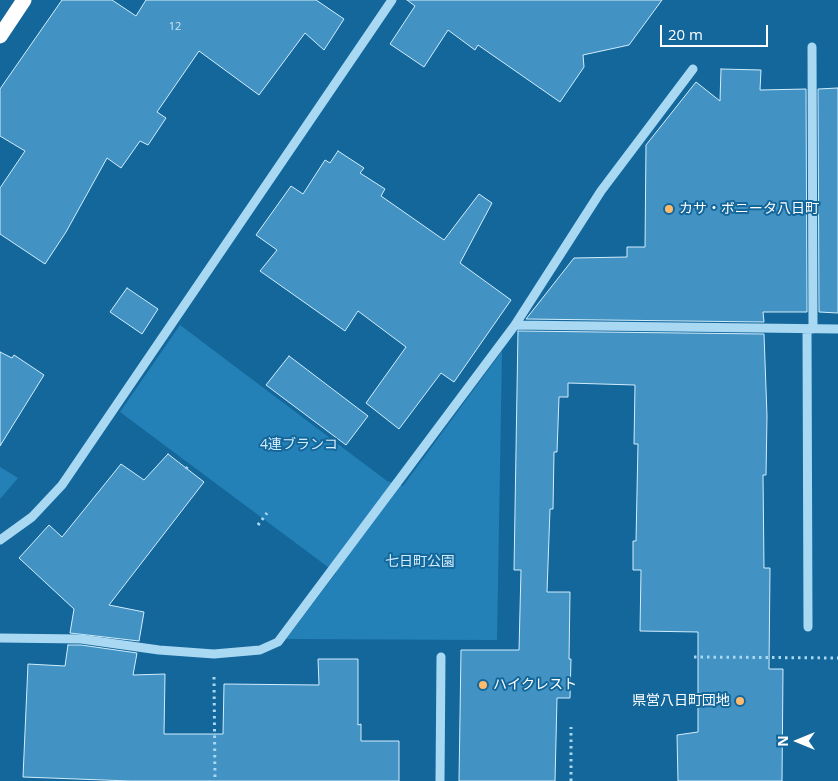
<!DOCTYPE html>
<meta charset="utf-8">
<style>
body{margin:0}
#map{position:relative;width:838px;height:781px;overflow:hidden;background:#14679b;font-family:"Open Sans",sans-serif}
canvas{display:block}
.north{position:absolute;left:773px;top:716px;width:50px;height:50px;-webkit-text-stroke:4px #14679b;paint-order:stroke;rotate:270deg;font-size:14px;font-weight:700;line-height:20px;text-align:center;color:#fff}
.north::after{content:'';display:block;margin:auto;width:18px;height:22px;background:#fff;clip-path:polygon(50% 0,100% 100%,50% 72%,0 100%)}
.scale{position:absolute;left:660px;top:25px;width:108px;height:22px;box-sizing:border-box;border:2px solid #fff;border-top:0;padding-left:6px;font-size:15px;line-height:18px;white-space:nowrap;color:#fff;-webkit-text-stroke:4px #14679b;paint-order:stroke}
</style>
<div id="map">
<canvas width="838" height="781"></canvas>
<div class="north">N</div>
<div class="scale">20 m</div>
</div>
<script>
const g = document.querySelector('canvas').getContext('2d');
g.lineJoin = 'round';
function paint(path, color) { g.fillStyle = color; g.fill(path, 'evenodd'); }
const poly = rows => new Path2D(rows.map(r => 'M' + r).join(''));
function stroke(path, color, width, dash) { g.strokeStyle = color; g.lineWidth = width; g.lineCap = dash ? 'butt' : 'round'; g.setLineDash(dash || []); g.stroke(path); }
function write(font, color, halo, rows, align = 'center') {
  g.font = font + ' "Open Sans","Noto Sans JP",sans-serif'; g.lineWidth = 4; g.setLineDash([]); g.textBaseline = 'middle'; g.strokeStyle = halo; g.fillStyle = color; for (const [text, x, y, turn = 0] of rows) {
    g.save(); g.translate(x, y); g.rotate((+turn || 0) * Math.PI / 180); g.textAlign = isNaN(turn) ? turn : align; if (halo) g.strokeText(text, 0, 0); g.fillText(text, 0, 0); g.restore();
  }
}
paint(poly([
 [180,325,387,481,403,486,502,351,497,640,286,639,336,573,120,412],
 [0,467,18,478,0,499]
]), '#2481b7');
const building = poly([
 [62,0,112,0,136,16,146,0,316,0,344,19,324,50,305,33,259,95,199,51,157,112,166,118,148,145,140,141,121,168,107,158,66,232,45,264,0,234,0,188,25,151,0,136,0,89,62,0],
 [407,0,662,0,629,45,583,55,584,67,560,102,478,45,475,50,448,30,424,67,390,44,415,6,407,0],
 [721,69,761,70,760,90,806,89,807,312,763,312,764,322,526,319,574,258,627,257,627,247,645,247,646,145,696,82,720,101,721,69],
 [838,88,838,313,819,312,818,89,838,88],
 [338,151,364,168,360,173,385,189,381,196,444,240,479,194,492,203,460,263,511,300,454,382,441,373,399,429,366,403,406,347,358,311,345,331,260,271,277,250,256,235,291,186,303,194,325,160,330,163,338,151],
 [127,288,158,309,142,334,110,312,127,288],
 [518,331,764,334,767,416,766,475,763,475,764,568,770,568,769,669,783,669,782,781,678,781,677,735,698,732,698,632,640,631,641,570,633,570,633,541,636,541,638,444,634,444,635,385,568,383,568,397,559,397,557,452,554,452,553,509,550,509,547,592,570,592,569,659,571,659,570,698,557,698,555,781,459,781,461,650,519,650,521,570,514,570,518,331],
 [0,352,12,358,14,355,44,375,0,446,0,352],
 [289,356,368,416,346,445,266,385,289,356],
 [168,454,204,482,109,605,144,612,139,641,70,633,74,609,19,558,49,525,62,537,121,464,144,480,168,454],
 [68,645,81,645,137,653,133,675,165,674,164,734,223,734,224,684,319,685,318,659,358,659,358,725,361,724,361,741,399,741,399,781,130,781,23,777,28,664,65,666,68,645]
]);
paint(building, '#4293c3');
stroke(building, '#d1edfd', 1);
stroke(poly([
 [186,469,189,464],
 [258,525,267,513],
 [694,657,838,658],
 [214,677,215,781],
 [571,781,571,727]
]), '#a9d8f3', 3, [2.5, 4]);
stroke(poly([
 [812,47,813,329],
 [515,325,838,329],
 [807,329,808,627],
 [0,540,32,517,62,485,392,0],
 [0,638,81,639,159,650,214,654,260,650,278,642,515,325,601,191,693,69],
 [440,781,441,657]
]), '#a9d8f3', 9);
stroke(poly([
 [0,36,24,0]
]), '#fff', 15);
for (const [x, y, r, color] of [
 [669,209,5,"#ffba6b"],
 [483,685,5,"#ffba6b"],
 [740,701,5,"#ffba6b"]
]) { const dot = new Path2D(); dot.arc(x, y, r, 0, 2 * Math.PI); g.fillStyle = color; g.fill(dot); stroke(dot, '#14679b', 2); }
write('11px', '#d0e4f0', null, [
 ["12",175,27]
]);
write('14px', '#fff', '#14679b', [
 ["カサ・ボニータ八日町",679,209],
 ["ハイクレスト",493,685],
 ["県営八日町団地",730,701,"right"]
], 'left');
write('14px', '#d1edfd', '#14679b', [
 ["4連ブランコ",299,445],
 ["七日町公園",420,562]
]);
</script>
